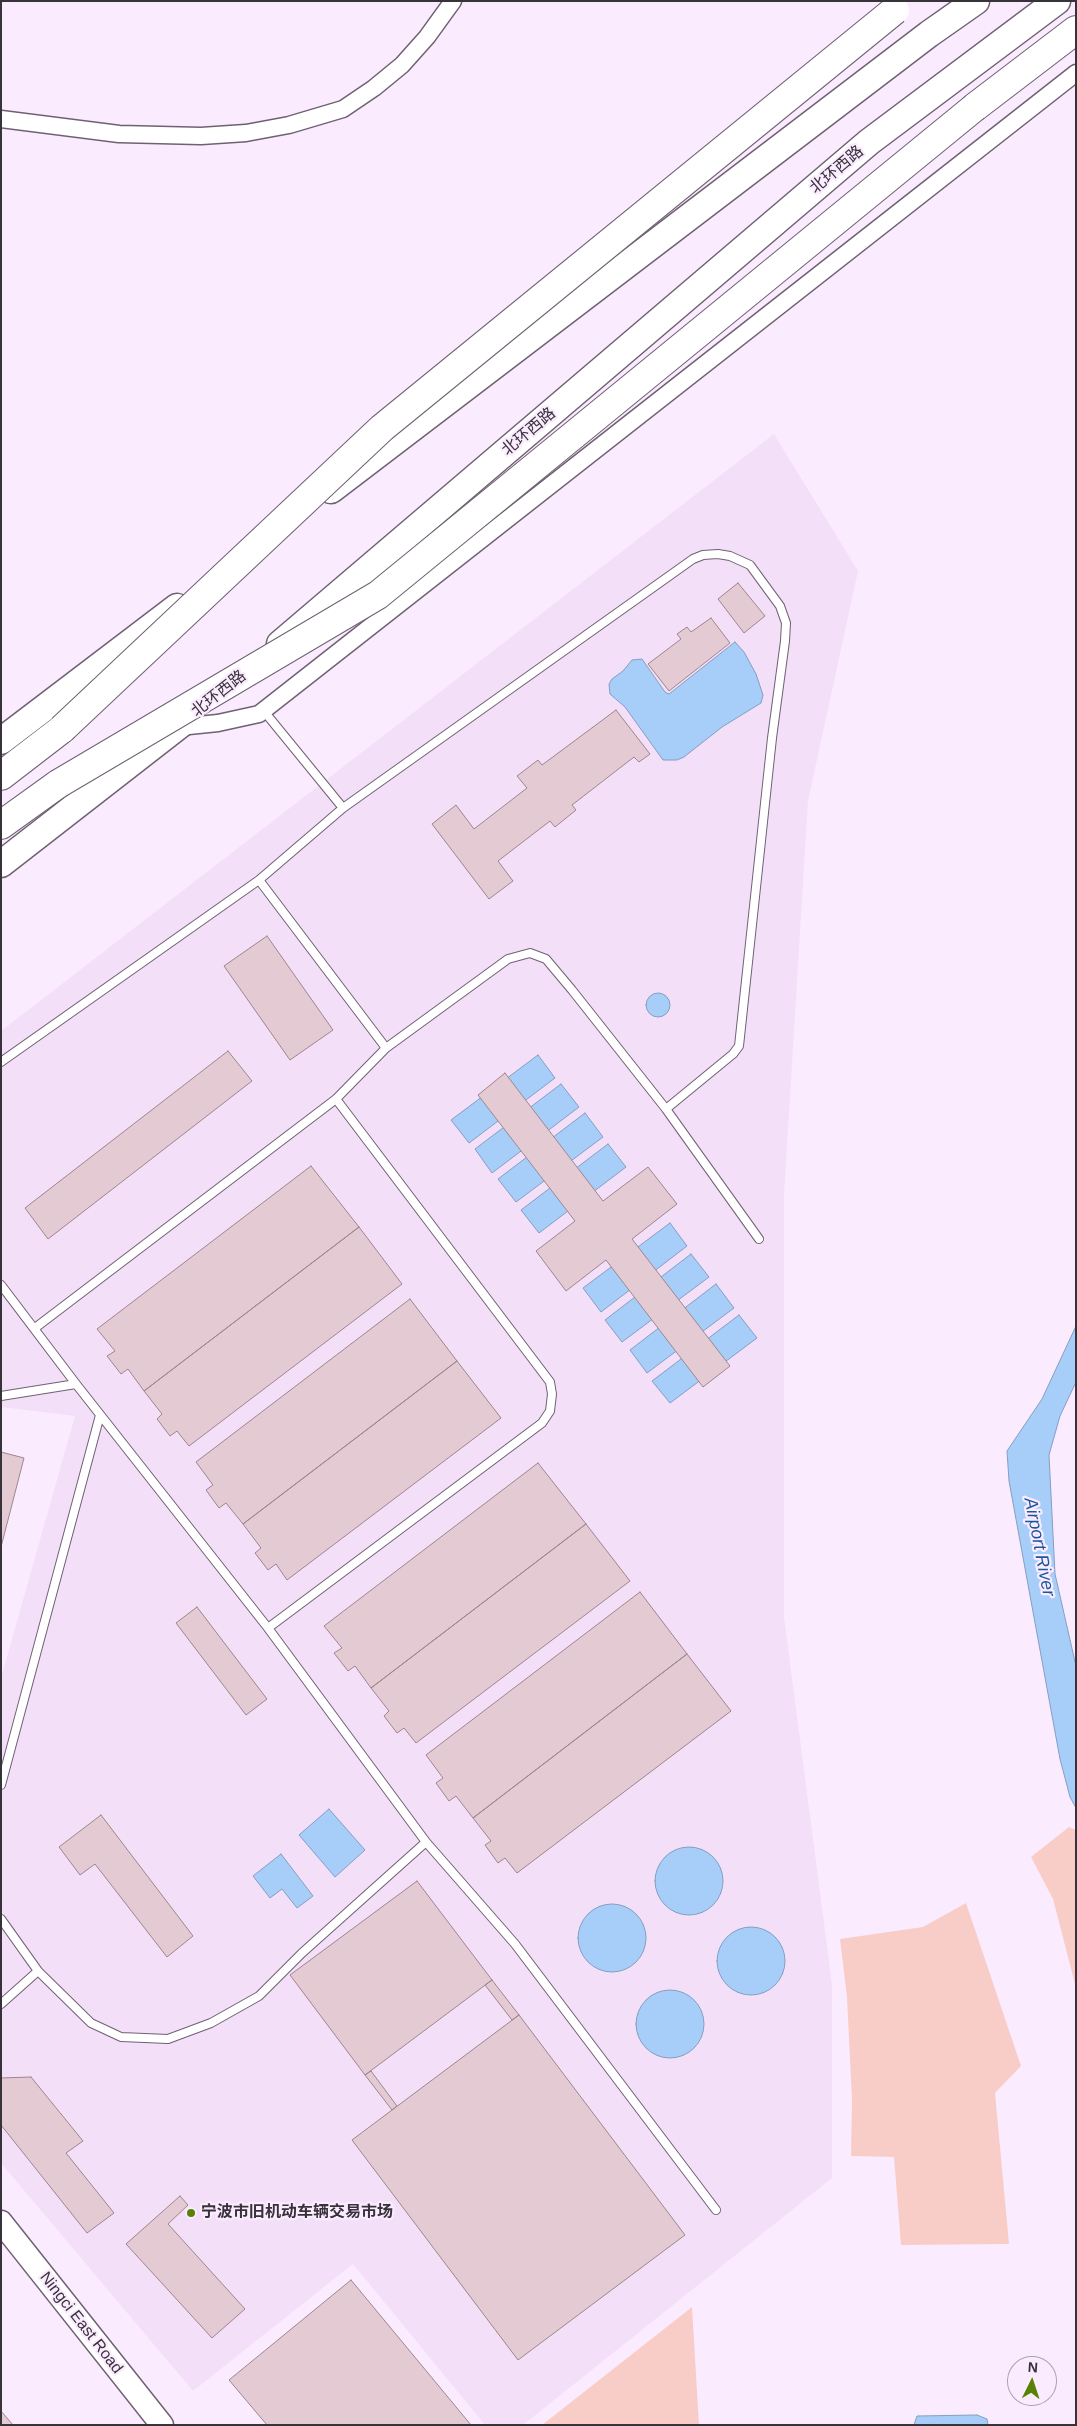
<!DOCTYPE html>
<meta charset="utf-8">
<style>
body{margin:0}
#map{position:relative;width:1077px;height:2426px;overflow:hidden;background:#fbebff;font-family:Arial,sans-serif}
canvas{display:block}
.frame{position:absolute;inset:0;border:2px solid #38323a;pointer-events:none}
.north{position:absolute;left:1007px;top:2356px;width:50px;height:50px;box-sizing:border-box;background:#fbebff;border:1px solid #ada1b0;border-radius:50%;rotate:4deg;font-size:14px;font-weight:700;line-height:20px;text-align:center;color:#38323a}
.north::after{content:'';display:block;margin:auto;width:18px;height:22px;background:#598104;clip-path:polygon(50% 0,100% 100%,50% 72%,0 100%)}
</style>
<div id="map">
<canvas width="1077" height="2426"></canvas>
<div class="frame"></div>
<div class="north">N</div>
</div>
<script>
const g = document.querySelector('canvas').getContext('2d');
g.lineJoin = 'round';
function paint(path, color) { g.fillStyle = color; g.fill(path, 'evenodd'); }
const poly = rows => new Path2D(rows.map(r => 'M' + r).join(''));
function stroke(path, color, width, dash) { g.strokeStyle = color; g.lineWidth = width; g.lineCap = dash ? 'butt' : 'round'; g.setLineDash(dash || []); g.stroke(path); }
function write(font, color, halo, rows, align = 'center') {
  g.font = font + ' Arial,"Noto Sans SC",sans-serif'; g.lineWidth = 4.5; g.setLineDash([]); g.textBaseline = 'middle'; g.strokeStyle = halo; g.fillStyle = color; for (const [text, x, y, turn = 0] of rows) {
    g.save(); g.translate(x, y); g.rotate((+turn || 0) * Math.PI / 180); g.textAlign = isNaN(turn) ? turn : align; if (halo) g.strokeText(text, 0, 0); g.fillText(text, 0, 0); g.restore();
  }
}
paint(poly([
 [774,434,858,571,808,801,784,1195,784,1617,832,1984,832,2178,523,2425,485,2425,353,2264,193,2391,1,2163,1,1678,75,1416,1,1407,1,1031]
]), '#f4dff9');
paint(poly([
 [1069,1827,1076,1830,1076,1988,1053,1899,1031,1857],
 [966,1903,1021,2066,995,2093,1009,2244,901,2245,894,2157,851,2156,852,2100,847,1997,840,1939,923,1927],
 [692,2307,699,2425,542,2425]
]), '#f9cdc7');
const water = poly([
 [735,642,744,652,756,674,763,695,761,703,722,727,684,757,677,760,663,760,625,707,610,694,609,684,612,679,623,671,632,660,642,659,665,692,669,694,735,642],
 '646 1005a12 12 0 1 1 24 0a12 12 0 1 1-24 0Z',
 [538,1055,555,1078,469,1143,451,1120,538,1055],
 [561,1084,579,1107,492,1173,475,1149,561,1084],
 [585,1113,603,1137,516,1202,498,1179,585,1113],
 [608,1144,626,1167,539,1233,521,1210,608,1144],
 [670,1223,687,1246,601,1312,583,1288,670,1223],
 [691,1254,709,1277,622,1342,605,1320,691,1254],
 [716,1284,734,1308,647,1373,630,1350,716,1284],
 [739,1315,757,1338,670,1403,652,1381,739,1315],
 [1076,1326,1076,1382,1060,1416,1049,1455,1055,1574,1076,1666,1076,1808,1070,1797,1060,1759,1009,1481,1007,1451,1042,1399,1076,1326],
 [329,1809,365,1850,335,1877,299,1835,329,1809],
 '655 1881a34 34 0 1 1 68 0a34 34 0 1 1-68 0Z',
 [281,1854,313,1896,297,1908,282,1889,270,1898,253,1876,281,1854],
 '578 1938a34 34 0 1 1 68 0a34 34 0 1 1-68 0Z',
 '717 1961a34 34 0 1 1 68 0a34 34 0 1 1-68 0Z',
 '636 2024a34 34 0 1 1 68 0a34 34 0 1 1-68 0Z',
 [977,2415,987,2419,988,2425,914,2425,917,2416,977,2415]
]);
paint(water, '#a7cdf9');
stroke(water, '#869ec0', 1);
const building = poly([
 [738,583,765,616,744,633,718,599,738,583],
 [711,618,730,643,669,691,648,664,681,639,677,634,687,627,691,632,711,618],
 [616,710,650,754,639,762,634,757,572,805,576,810,555,827,550,821,498,861,513,881,489,899,432,824,456,805,474,829,527,788,517,776,538,760,542,765,616,710],
 [267,936,333,1030,290,1060,224,966,267,936],
 [228,1051,252,1081,48,1239,25,1208,228,1051],
 [505,1073,603,1201,648,1167,677,1204,632,1239,730,1366,703,1387,606,1260,566,1291,536,1251,575,1221,478,1095,505,1073],
 [311,1166,359,1227,144,1391,128,1369,121,1374,107,1356,115,1351,97,1329,311,1166],
 [359,1227,402,1284,189,1446,177,1431,170,1436,157,1419,162,1414,144,1391,359,1227],
 [410,1299,457,1361,243,1524,226,1503,219,1508,206,1490,213,1485,196,1462,410,1299],
 [457,1361,501,1418,287,1580,276,1564,268,1570,255,1553,261,1548,243,1524,457,1361],
 [1,1452,24,1458,1,1547,1,1452],
 [538,1463,586,1524,371,1688,355,1666,348,1671,334,1653,342,1648,324,1626,538,1463],
 [586,1524,630,1581,416,1743,404,1728,397,1733,384,1716,389,1711,371,1688,586,1524],
 [640,1592,687,1654,473,1818,456,1796,449,1801,436,1783,443,1778,426,1755,640,1592],
 [197,1607,267,1699,246,1715,176,1623,197,1607],
 [687,1654,731,1711,517,1873,505,1858,498,1863,485,1845,491,1841,473,1818,687,1654],
 [101,1815,193,1936,167,1957,95,1864,80,1875,59,1847,101,1815],
 [417,1881,492,1980,365,2075,290,1975,417,1881],
 [492,1980,519,2015,512,2020,485,1985,492,1980],
 [519,2015,685,2235,518,2360,352,2140,519,2015],
 [371,2071,397,2106,392,2110,365,2075,371,2071],
 [31,2077,83,2141,66,2153,114,2213,87,2233,1,2125,1,2078,31,2077],
 [180,2196,188,2205,168,2224,245,2309,212,2338,126,2244,180,2196],
 [351,2280,471,2425,267,2425,229,2380,351,2280],
 [1,2411,13,2425,1,2425,1,2411]
]);
paint(building, '#e3cad3');
stroke(building, '#9e868f', 1);
const service = poly([
 [263,710,343,808],
 [259,880,386,1048],
 [1,1062,259,880,343,808,693,559,703,555,718,554,730,556,750,565,780,606,786,623,785,641,772,738,739,1046,733,1054,666,1109],
 [1,1285,76,1384,268,1628,426,1842,515,1944,716,2210],
 [35,1328,336,1099,386,1048,508,959,530,953,546,959,572,990,666,1109,759,1239],
 [1,1396,76,1384],
 [268,1628,542,1423,550,1411,552,1394,550,1382,336,1099],
 [1,1785,100,1415],
 [1,1919,38,1971,91,2023,121,2037,168,2039,211,2023,259,1996,302,1953,426,1842],
 [1,2004,38,1971]
]);
const minor = poly([
 [1,119,119,134,201,136,246,133,289,125,343,109,374,88,402,65,427,37,453,1],
 [179,727,218,723,259,714,1076,73]
]);
const secondary = poly([
 [1,2222,162,2425]
]);
const primary = poly([
 [331,490,929,34,976,1],
 [280,644,869,142,1057,1],
 [1,741,177,607],
 [1,864,190,717]
]);
const trunk = poly([
 [975,107,1076,30],
 [1,776,62,729],
 [1,825,58,784]
]);
stroke(service, '#6f6172', 10);
stroke(minor, '#6f6172', 19);
stroke(secondary, '#6f6172', 25);
stroke(primary, '#6f6172', 29);
stroke(trunk, '#6f6172', 30);
stroke(service, '#fff', 8);
stroke(minor, '#fff', 16);
stroke(secondary, '#fff', 22);
stroke(primary, '#fff', 26);
stroke(trunk, '#fff', 28);
const trunkBridge = poly([
 [62,729,382,428,895,10],
 [58,784,378,595,975,107]
]);
stroke(trunkBridge, '#6f6172', 30, []);
stroke(trunkBridge, '#fff', 28);
for (const [x, y, r, color] of [
 [191,2213,5,"#598104"]
]) { const dot = new Path2D(); dot.arc(x, y, r, 0, 2 * Math.PI); g.fillStyle = color; g.fill(dot); stroke(dot, '#fbebff', 2); }
write('16px', '#38323a', '#fbebff', [
 ["北环西路",837,170,-40],
 ["北环西路",529,432,-40],
 ["北环西路",219,694,-38],
 ["Ningci East Road",81,2323,52]
]);
write('bold 16px', '#38323a', '#fbebff', [
 ["宁波市旧机动车辆交易市场",201,2213]
], 'left');
write('italic 18px', '#19589a', '#fbebff', [
 ["Airport River",1039,1547,79]
]);
</script>
